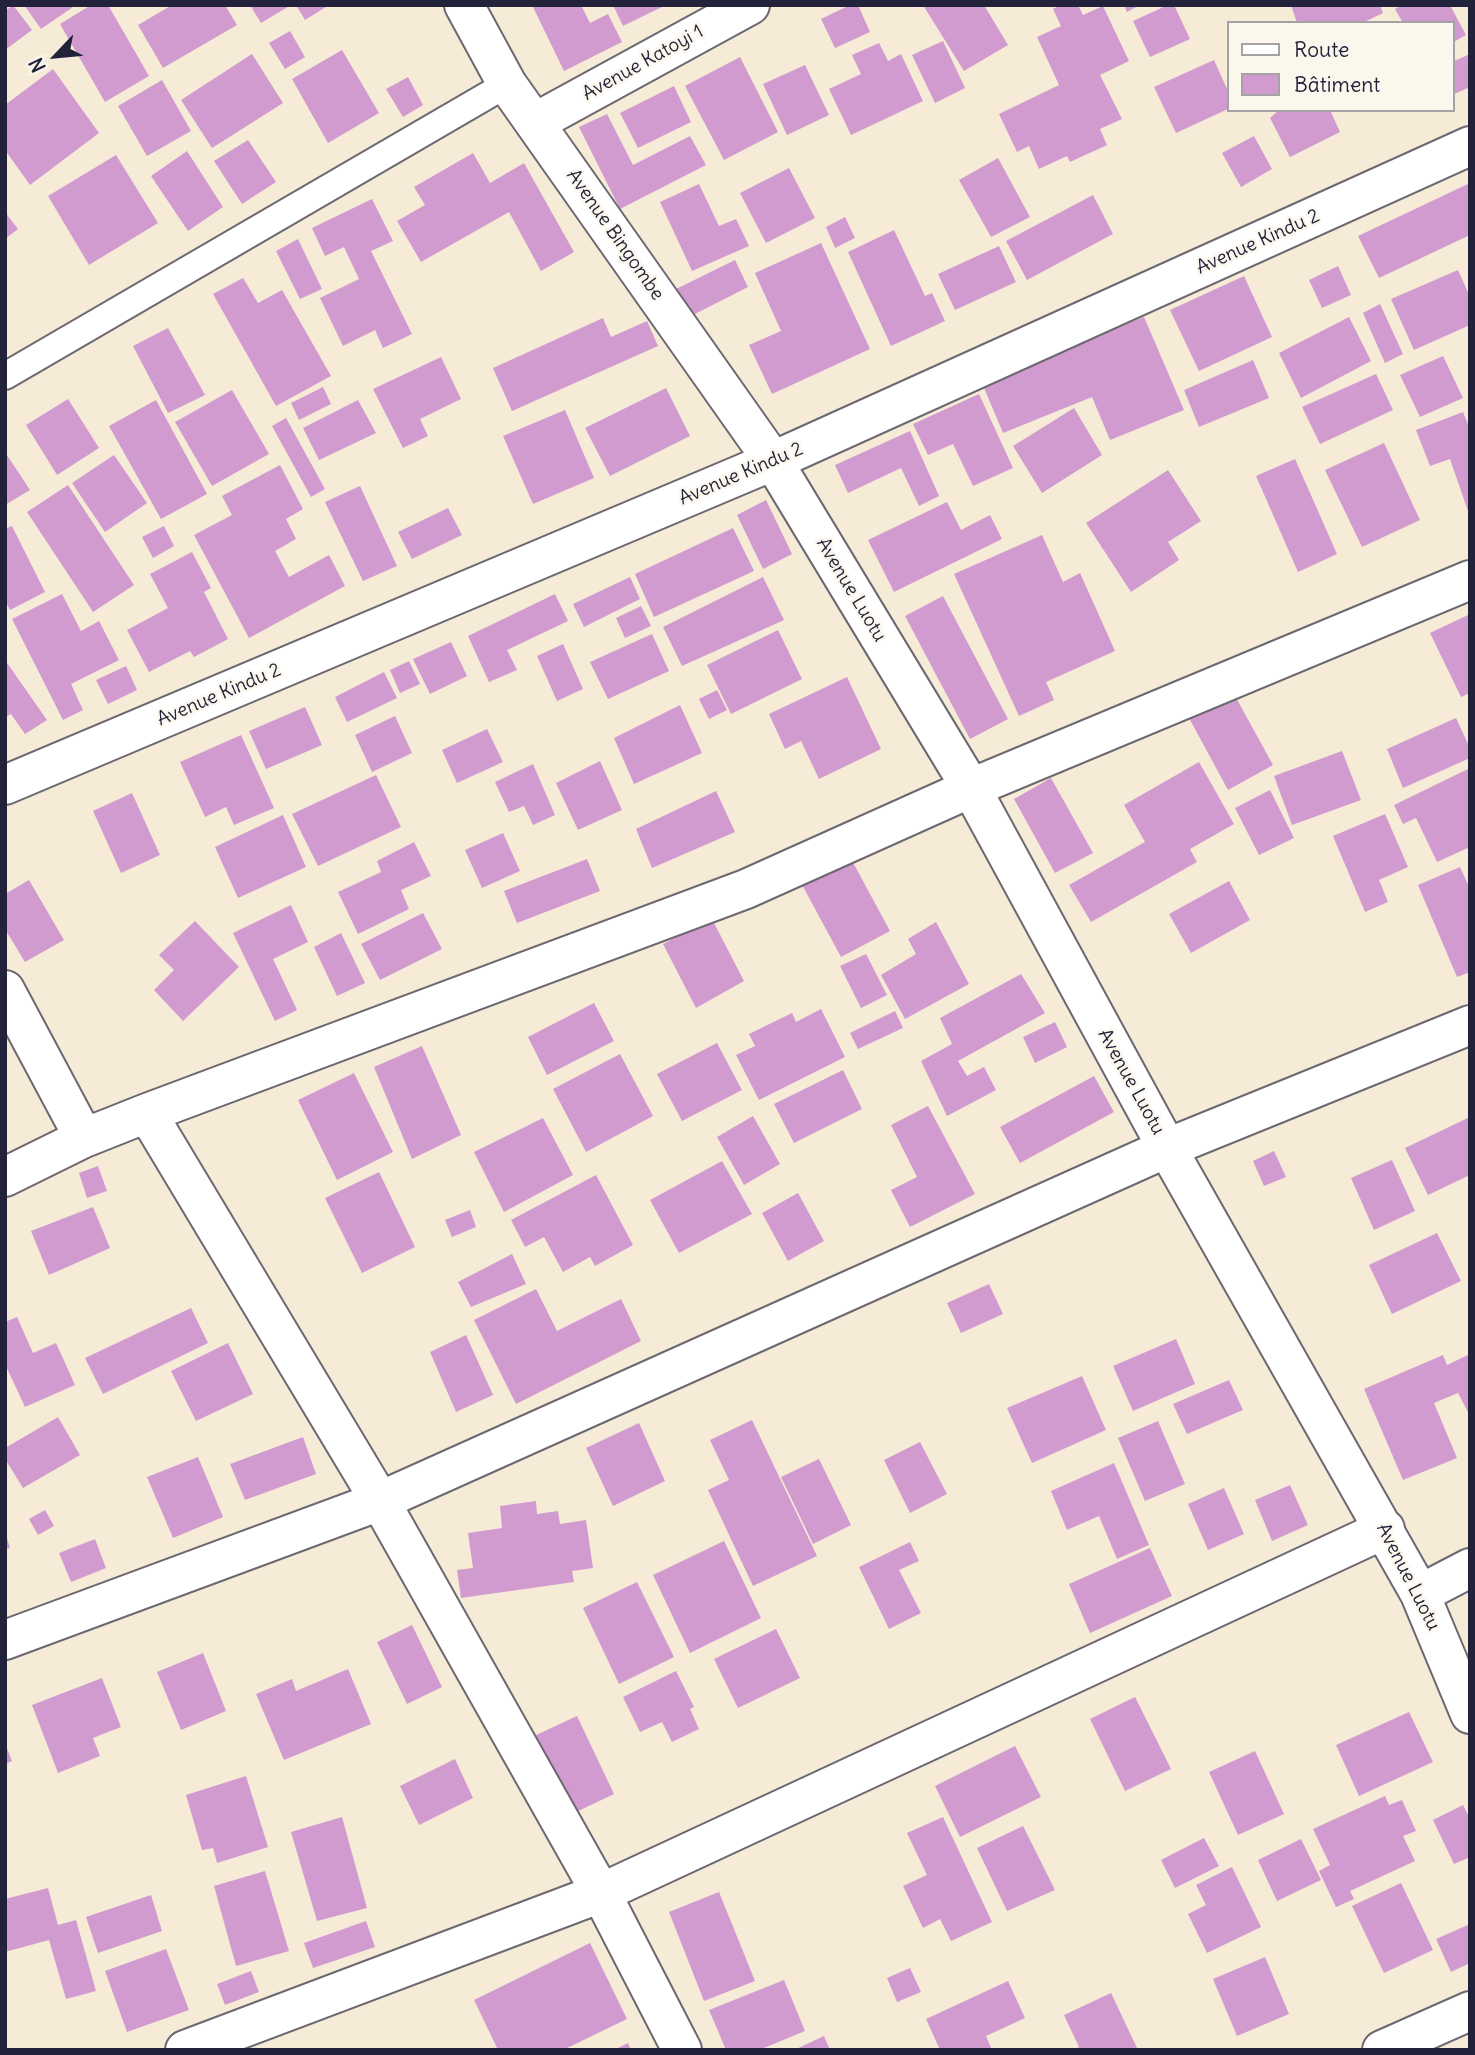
<!DOCTYPE html>
<meta charset="utf-8">
<style>
body{margin:0}
#map{position:relative;width:1475px;height:2055px;overflow:hidden;background:#f6ebd6;font-family:Delius,sans-serif}
canvas{display:block}
.frame{position:absolute;inset:0;border:7px solid #22223b;pointer-events:none}
.legend{position:absolute;left:1227px;top:21px;width:228px;height:91px;box-sizing:border-box;background:#fbf7ec;border:2px solid #a4a2a5;margin:0;padding:9px 12px;list-style:none;font-size:21px;color:#22223b}
.legend li{display:flex;align-items:center;gap:14px;height:35px}
.legend b{width:35px;border:2px solid #a4a2a5}
.north{position:absolute;left:21px;top:21px;width:70px;height:70px;-webkit-text-stroke:5px #fbf7ec;paint-order:stroke;rotate:244deg;font-size:19px;font-weight:700;line-height:28px;text-align:center;color:#22223b}
.north::after{content:'';display:block;margin:auto;width:24px;height:32px;background:#22223b;clip-path:polygon(50% 0,100% 100%,50% 72%,0 100%)}
</style>
<div id="map">
<canvas width="1475" height="2055"></canvas>
<div class="frame"></div>
<ul class="legend">
<li><b style="height:9px;background:#fff"></b>Route</li>
<li><b style="height:19px;background:#d29bd0"></b>Bâtiment</li>
</ul>
<div class="north">N</div>
</div>
<script>
const g = document.querySelector('canvas').getContext('2d');
g.lineJoin = 'round';
function paint(path, color) { g.fillStyle = color; g.fill(path, 'evenodd'); }
const poly = rows => new Path2D(rows.map(r => 'M' + r).join(''));
function stroke(path, color, width, dash) { g.strokeStyle = color; g.lineWidth = width; g.lineCap = dash ? 'butt' : 'round'; g.setLineDash(dash || []); g.stroke(path); }
function write(font, color, halo, rows, align = 'center') {
  g.font = font + ' Delius,sans-serif'; g.lineWidth = 5; g.setLineDash([]); g.textBaseline = 'middle'; g.strokeStyle = halo; g.fillStyle = color; for (const [text, x, y, turn = 0] of rows) {
    g.save(); g.translate(x, y); g.rotate((+turn || 0) * Math.PI / 180); g.textAlign = isNaN(turn) ? turn : align; if (halo) g.strokeText(text, 0, 0); g.fillText(text, 0, 0); g.restore();
  }
}
paint(poly([
 [13,5,32,30,5,50,5,11],
 [24,5,76,5,41,29],
 [91,5,108,5,149,76,105,102,60,24],
 [172,5,225,5,237,25,163,68,138,25],
 [250,5,291,5,261,23],
 [296,5,329,5,305,20],
 [532,5,581,5,590,23,608,14,622,42,564,71],
 [613,5,666,5,623,26],
 [850,5,858,5,870,32,835,48,821,19],
 [923,5,984,5,1008,45,964,71],
 [1061,5,1078,5,1083,15,1103,6,1129,61,1100,75,1122,119,1100,129,1107,145,1070,162,1067,156,1039,169,1029,146,1017,152,999,114,1059,85,1037,37,1061,26,1053,9],
 [1124,5,1140,5,1127,12],
 [1168,5,1174,5,1190,39,1150,57,1133,21],
 [1291,5,1380,5,1383,13,1362,23,1297,23],
 [1402,5,1450,5,1466,35,1452,43,1452,23,1403,23,1395,9],
 [290,31,305,57,285,69,269,43],
 [943,41,965,88,935,103,912,55],
 [879,43,888,61,901,54,923,101,851,135,829,89,861,74,852,55],
 [342,50,379,113,328,143,292,79],
 [252,54,283,103,212,148,181,100],
 [1470,54,1470,87,1452,95,1452,62],
 [740,57,778,132,724,160,685,86],
 [1214,60,1228,91,1228,109,1176,133,1154,87],
 [805,65,829,115,787,135,763,84],
 [53,69,99,133,30,185,5,150,5,105],
 [408,77,423,105,403,117,386,89],
 [162,80,191,131,147,156,118,106],
 [674,86,691,122,638,148,620,113],
 [1279,110,1330,110,1340,132,1290,157,1270,118],
 [607,114,633,165,690,136,706,165,620,209,579,127],
 [1254,136,1272,169,1241,187,1222,153],
 [248,140,276,182,242,204,214,161],
 [187,151,223,207,188,231,151,176],
 [473,153,490,183,524,163,574,252,541,271,509,212,421,262,397,221,425,205,414,187],
 [116,155,158,223,89,265,48,196],
 [998,158,1030,217,991,237,959,180],
 [789,168,815,218,766,243,740,193],
 [1470,183,1470,235,1379,278,1358,236],
 [699,184,719,226,736,219,749,246,692,271,660,202],
 [1093,195,1113,234,1027,280,1006,241],
 [372,199,393,241,371,251,412,334,383,348,375,330,343,346,320,298,359,279,344,247,325,256,312,228],
 [5,212,18,229,5,239],
 [845,217,855,238,835,248,826,227],
 [894,230,925,296,932,293,945,321,891,346,848,252],
 [298,239,322,289,300,299,276,251],
 [821,243,870,349,772,394,749,345,781,331,755,273],
 [999,246,1016,282,955,310,938,274],
 [735,260,748,287,687,318,674,290],
 [1338,266,1351,295,1322,308,1309,280],
 [1458,270,1470,297,1470,325,1414,350,1391,299],
 [1244,276,1272,337,1199,371,1170,310],
 [243,278,258,303,282,290,331,376,276,406,213,294],
 [1380,304,1403,354,1385,363,1363,313],
 [1144,317,1184,410,1110,440,1092,397,1003,433,982,383],
 [1349,317,1371,361,1301,398,1279,353],
 [603,318,611,337,647,321,658,346,512,411,493,368],
 [168,328,205,395,168,413,133,346],
 [1443,356,1463,398,1420,417,1400,375],
 [441,357,461,399,420,419,428,436,403,448,373,389],
 [1253,360,1269,398,1199,427,1184,390],
 [1376,374,1393,410,1320,444,1302,407],
 [323,387,331,404,299,420,291,403],
 [666,388,690,436,610,476,585,428],
 [232,390,269,454,212,486,175,422],
 [979,394,1013,468,973,486,953,444,928,455,913,424],
 [68,399,99,448,57,475,26,425],
 [156,400,207,494,161,519,109,426],
 [358,400,376,433,319,460,303,428],
 [1074,408,1102,455,1042,493,1013,446],
 [565,410,594,478,533,504,503,436],
 [1463,412,1470,429,1469,514,1450,459,1430,466,1416,430],
 [286,418,325,489,311,497,272,426],
 [910,431,939,496,919,506,901,468,848,493,835,465],
 [1384,443,1420,520,1362,547,1325,470],
 [5,452,30,490,5,505],
 [114,455,147,503,105,532,72,483],
 [1295,459,1337,554,1298,572,1256,476],
 [280,465,303,509,286,519,296,539,275,551,289,577,329,555,345,586,249,638,194,535,232,515,222,496],
 [1168,470,1201,521,1168,542,1179,560,1131,592,1086,523],
 [68,485,134,585,93,612,27,512],
 [360,486,397,566,363,581,325,502],
 [766,500,792,554,763,569,737,515],
 [947,502,961,530,990,515,1002,539,894,592,868,540],
 [448,508,462,535,412,559,398,532],
 [12,526,45,592,10,610,5,600,5,529],
 [164,526,174,546,153,558,142,537],
 [733,528,754,571,654,617,635,574],
 [1042,535,1063,582,1080,573,1115,651,1046,682,1054,700,1019,716,954,574],
 [192,552,211,588,204,592,228,639,194,657,190,651,149,672,127,630,168,608,150,574],
 [630,577,640,599,584,627,573,604],
 [763,577,784,620,682,666,663,627],
 [62,594,81,631,99,621,119,660,71,684,83,710,63,720,12,619],
 [555,594,568,621,507,650,517,670,489,682,468,636],
 [943,596,1008,719,970,739,905,616],
 [641,606,651,626,625,638,616,618],
 [1470,614,1470,693,1461,697,1430,633],
 [778,630,802,679,731,714,707,665],
 [652,634,669,671,608,699,590,662],
 [451,642,467,676,430,694,413,659],
 [563,644,583,689,557,701,537,656],
 [5,660,47,720,25,734,11,714,5,717],
 [409,661,420,684,400,693,390,670],
 [126,666,137,690,108,704,96,680],
 [384,672,397,698,347,722,335,697],
 [847,677,881,749,819,779,801,741,785,749,769,714],
 [717,690,727,710,709,719,699,699],
 [1234,694,1273,765,1228,790,1189,718],
 [680,705,702,753,634,784,614,738],
 [305,707,322,745,266,769,249,731],
 [395,716,412,753,372,772,355,735],
 [1456,718,1470,748,1470,758,1403,788,1387,749],
 [487,729,503,762,457,783,442,750],
 [241,735,274,808,234,825,226,807,205,817,180,762],
 [1342,751,1361,800,1292,825,1274,776],
 [600,761,622,810,578,830,556,783],
 [1199,762,1234,824,1190,849,1197,862,1091,922,1069,885,1145,842,1124,805],
 [533,764,555,815,533,825,524,806,509,812,495,782],
 [1470,768,1470,847,1437,862,1416,818,1403,824,1394,805],
 [376,775,401,827,318,866,292,814],
 [1051,778,1093,853,1055,873,1014,799],
 [1270,790,1294,838,1259,855,1235,808],
 [716,791,735,832,652,868,636,829],
 [132,793,160,855,121,873,93,811],
 [1385,814,1408,867,1379,880,1388,902,1365,912,1333,836],
 [283,815,306,867,238,898,215,847],
 [503,833,520,871,482,888,465,850],
 [414,842,431,876,401,890,409,909,358,934,338,892,381,872,377,861],
 [849,855,890,931,841,957,800,881],
 [587,859,600,891,517,923,504,891],
 [1460,867,1470,889,1470,972,1457,977,1418,885],
 [29,880,64,940,25,962,5,929,5,894],
 [1229,881,1250,920,1191,953,1169,914],
 [291,905,308,942,273,959,297,1010,275,1021,233,933],
 [423,913,442,949,380,980,361,944],
 [712,919,744,981,696,1008,663,944],
 [195,921,239,967,183,1021,154,990,174,970,159,955],
 [936,922,969,984,905,1019,881,975,916,954,908,939],
 [341,933,365,983,337,996,314,947],
 [866,954,887,995,861,1008,840,966],
 [1021,974,1045,1013,958,1061,967,1076,984,1067,996,1090,947,1116,921,1061,952,1044,940,1018],
 [594,1003,614,1041,547,1075,528,1037],
 [821,1009,845,1057,759,1100,736,1055,755,1046,749,1034,792,1013,796,1022],
 [895,1011,903,1028,858,1049,850,1033],
 [1055,1022,1067,1047,1035,1063,1023,1037],
 [717,1043,742,1090,682,1121,657,1074],
 [422,1046,461,1135,412,1159,374,1067],
 [620,1054,653,1116,586,1152,553,1089],
 [843,1070,862,1109,794,1143,774,1104],
 [354,1073,393,1152,337,1180,298,1100],
 [1094,1076,1114,1112,1020,1163,1000,1127],
 [928,1106,975,1194,910,1227,891,1190,917,1177,891,1125],
 [753,1116,780,1164,744,1185,717,1137],
 [1470,1117,1470,1175,1428,1195,1405,1148],
 [543,1118,573,1175,504,1212,474,1152],
 [1274,1151,1286,1177,1264,1186,1253,1161],
 [1392,1160,1415,1211,1374,1230,1351,1178],
 [722,1161,752,1214,679,1253,650,1200],
 [98,1166,107,1191,87,1198,79,1173],
 [379,1172,415,1247,362,1273,325,1198],
 [596,1175,633,1245,595,1266,590,1257,563,1272,544,1237,525,1247,511,1220],
 [798,1193,824,1241,788,1261,762,1213],
 [93,1207,110,1248,49,1275,31,1231],
 [470,1210,476,1227,452,1237,445,1220],
 [1437,1233,1461,1281,1392,1314,1369,1265],
 [512,1254,526,1284,471,1307,458,1282],
 [989,1284,1003,1314,961,1333,947,1303],
 [536,1289,557,1331,621,1299,641,1341,516,1404,474,1320],
 [191,1308,208,1343,103,1394,85,1358],
 [17,1317,33,1353,56,1343,75,1385,25,1407,5,1364,5,1322],
 [466,1335,493,1395,456,1412,430,1352],
 [1176,1339,1195,1384,1133,1411,1113,1366],
 [228,1343,253,1394,196,1421,171,1371],
 [1470,1354,1470,1416,1458,1393,1434,1403,1457,1458,1403,1480,1364,1389,1443,1355,1447,1365],
 [1082,1376,1106,1430,1032,1463,1007,1408],
 [1229,1380,1243,1410,1187,1434,1173,1404],
 [58,1417,80,1455,23,1488,5,1459,5,1448],
 [752,1420,817,1556,753,1586,708,1490,729,1480,710,1440],
 [1158,1421,1185,1484,1145,1501,1118,1438],
 [639,1423,665,1481,613,1506,586,1448],
 [303,1437,316,1474,245,1500,230,1464],
 [920,1442,947,1494,910,1513,884,1460],
 [198,1457,223,1517,173,1538,147,1477],
 [819,1459,851,1525,813,1544,781,1477],
 [1114,1463,1149,1545,1117,1559,1099,1516,1067,1530,1051,1491],
 [1290,1485,1308,1525,1272,1541,1255,1500],
 [1224,1488,1244,1534,1208,1550,1188,1504],
 [536,1501,537,1514,558,1511,560,1524,586,1520,593,1568,572,1571,574,1582,461,1598,457,1570,473,1568,468,1533,502,1528,500,1506],
 [45,1510,54,1526,38,1535,29,1519],
 [5,1532,10,1548,5,1549],
 [95,1539,106,1568,71,1582,59,1553],
 [724,1541,761,1618,690,1653,653,1575],
 [910,1542,919,1561,899,1570,921,1613,889,1629,859,1567],
 [1150,1548,1172,1596,1090,1633,1069,1584],
 [637,1582,674,1657,619,1684,583,1608],
 [412,1625,442,1687,407,1704,377,1642],
 [776,1629,800,1678,738,1708,714,1659],
 [203,1653,226,1711,181,1730,157,1672],
 [348,1669,371,1724,284,1760,256,1694,292,1679,296,1691],
 [676,1671,694,1707,690,1709,699,1729,672,1742,662,1722,640,1732,623,1697],
 [102,1678,121,1727,93,1738,100,1756,58,1773,32,1705],
 [1135,1697,1171,1769,1125,1791,1090,1719],
 [1409,1712,1433,1762,1359,1796,1336,1745],
 [577,1716,614,1794,572,1814,534,1736],
 [5,1743,12,1761,5,1764],
 [1015,1746,1041,1797,960,1837,935,1786],
 [1255,1751,1284,1814,1238,1835,1209,1772],
 [455,1759,473,1798,419,1825,400,1786],
 [246,1776,268,1847,217,1863,213,1848,202,1850,186,1795],
 [1385,1796,1389,1805,1402,1800,1416,1831,1403,1836,1415,1861,1350,1891,1354,1899,1336,1907,1319,1871,1330,1865,1313,1829],
 [1463,1805,1470,1819,1470,1857,1454,1864,1433,1820],
 [342,1817,367,1908,317,1921,291,1832],
 [943,1817,992,1922,951,1941,940,1919,923,1928,903,1886,927,1875,907,1833],
 [1023,1826,1055,1890,1007,1911,977,1848],
 [1204,1838,1219,1866,1175,1888,1161,1860],
 [1301,1839,1321,1880,1277,1901,1258,1860],
 [1232,1867,1261,1927,1207,1953,1188,1914,1206,1905,1196,1885],
 [265,1871,289,1951,236,1966,214,1886],
 [1401,1883,1433,1950,1384,1973,1352,1906],
 [48,1888,58,1925,76,1920,96,1991,66,1999,49,1940,5,1952,5,1899],
 [719,1892,755,1981,704,2001,669,1912],
 [151,1895,162,1931,98,1953,86,1917],
 [366,1921,375,1947,313,1968,304,1943],
 [1470,1924,1470,1963,1451,1972,1436,1939],
 [590,1943,627,2019,563,2050,498,2050,474,2000],
 [166,1949,189,2010,127,2032,105,1971],
 [1265,1957,1289,2014,1237,2036,1213,1979],
 [910,1968,921,1992,897,2002,887,1978],
 [251,1971,259,1992,225,2005,217,1984],
 [784,1980,805,2031,759,2050,726,2050,709,2010],
 [1008,1981,1025,2018,986,2036,992,2050,940,2050,926,2019],
 [1111,1993,1138,2050,1073,2050,1079,2047,1064,2015],
 [824,2036,830,2050,794,2050],
 [628,2043,631,2050,614,2050]
]), '#d29bd0');
const service = poly([
 [5,376,507,84]
]);
const minor = poly([
 [464,5,507,84,773,461,971,788,1167,1148,1420,1594,1470,1714],
 [536,122,750,5],
 [5,785,773,461,1470,146],
 [5,990,84,1138],
 [147,1113,380,1501,601,1893,682,2050],
 [5,1177,84,1138,147,1113,746,889,971,788,1470,580],
 [1420,1594,1470,1568],
 [5,1640,380,1501,1167,1148,1470,1025],
 [185,2050,601,1893,1385,1529],
 [1382,2050,1470,2011]
]);
stroke(service, '#6c6871', 30);
stroke(minor, '#6c6871', 42);
stroke(service, '#fff', 26);
stroke(minor, '#fff', 38);
write('19px', '#22223b', '#fbf7ec', [
 ["Avenue Katoyi 1",643,63,-29],
 ["Avenue Bingombe",615,235,55],
 ["Avenue Kindu 2",1258,242,-24],
 ["Avenue Kindu 2",741,474,-23],
 ["Avenue Luotu",851,590,59],
 ["Avenue Kindu 2",219,695,-23],
 ["Avenue Luotu",1131,1082,61],
 ["Avenue Luotu",1408,1577,63]
]);
</script>
